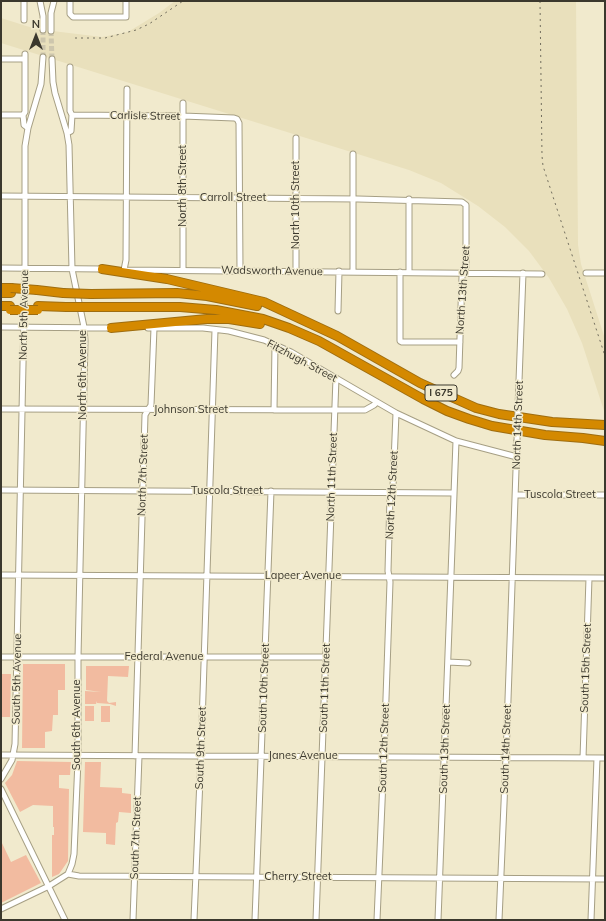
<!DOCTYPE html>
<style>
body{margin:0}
#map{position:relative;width:606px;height:921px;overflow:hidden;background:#f1eacd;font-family:Mulish,sans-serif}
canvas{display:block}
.frame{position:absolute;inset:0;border:2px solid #3b382d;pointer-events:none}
.north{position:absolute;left:16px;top:16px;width:40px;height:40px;-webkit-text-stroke:3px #f1eacd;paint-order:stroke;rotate:0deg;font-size:11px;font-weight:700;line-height:16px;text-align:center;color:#3b382d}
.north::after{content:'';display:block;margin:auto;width:14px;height:18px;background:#3b382d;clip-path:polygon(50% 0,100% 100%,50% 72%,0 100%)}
</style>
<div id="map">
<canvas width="606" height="921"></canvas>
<div class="frame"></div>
<div class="north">N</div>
</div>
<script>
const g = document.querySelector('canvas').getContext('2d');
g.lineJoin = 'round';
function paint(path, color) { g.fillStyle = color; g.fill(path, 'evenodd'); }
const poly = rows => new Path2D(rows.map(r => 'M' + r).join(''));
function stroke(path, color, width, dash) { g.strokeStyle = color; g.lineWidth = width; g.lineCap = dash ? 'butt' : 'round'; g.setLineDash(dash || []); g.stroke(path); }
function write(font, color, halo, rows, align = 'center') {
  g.font = font + ' Mulish,sans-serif'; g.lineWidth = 3; g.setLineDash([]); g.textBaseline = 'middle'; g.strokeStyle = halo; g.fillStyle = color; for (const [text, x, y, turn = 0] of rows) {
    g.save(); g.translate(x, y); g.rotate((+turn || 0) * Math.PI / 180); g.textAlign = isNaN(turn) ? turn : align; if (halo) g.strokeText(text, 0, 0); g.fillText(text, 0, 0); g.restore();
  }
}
paint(poly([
 [175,1,576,1,578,245,581,264,605,339,605,414,582,343,567,309,549,278,529,251,505,227,478,206,441,183,409,170,1,43,1,18,36,29,102,37,128,32,159,13]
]), '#e9e0bc');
paint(poly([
 [23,664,65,664,65,690,58,690,58,715,53,715,52,731,45,732,45,748,22,748],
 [86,666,129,666,128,677,108,676,107,701,109,703,116,702,116,706,110,704,97,703,97,701,96,704,85,704,85,691,101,692,101,696,101,692,86,690],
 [1,674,11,674,10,717,1,717],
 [85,706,94,706,94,721,85,721],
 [101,706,110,706,110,722,101,722],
 [17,761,71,762,70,775,59,775,59,788,69,789,68,861,59,874,52,877,52,835,54,835,54,827,53,827,53,806,33,805,20,812,5,783,12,775],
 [85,762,101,762,100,787,122,788,122,793,131,794,131,813,119,812,118,822,116,823,115,845,106,844,106,833,83,832],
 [1,841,11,862,26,855,41,883,1,903]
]), '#f2bba0');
stroke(poly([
 [43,30,43,57],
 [51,31,52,59]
]), '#cdc6ad', 5, [5, 2.5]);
const minor = poly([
 [40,1,43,16,43,30],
 [70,1,70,14,73,17,126,17,126,1],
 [24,20,24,1],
 [51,31,51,13,54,1],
 [1,59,25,59],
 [52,59,53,82,55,93,67,133,69,145,72,269,84,327,85,341,78,657,78,760,74,854,72,864,68,874],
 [70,67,70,111,72,115],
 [1,115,23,115,24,125,28,128],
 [23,115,25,112,25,54],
 [67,133,71,131,72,115,183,116,234,118,237,119,239,123,240,270],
 [296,138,296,271],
 [353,154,353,271],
 [1,196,358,199,462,202,466,205,466,267,462,277,459,368,458,371,454,375],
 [1,268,103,269],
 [124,270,126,260,127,89],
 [125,270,542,274],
 [183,270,183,103],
 [400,272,400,341,402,342,460,342],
 [409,272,409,199],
 [586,273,605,273],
 [338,311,339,271],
 [1,327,114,328],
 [148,328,203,328,229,331,264,340,291,352,396,413,456,441,517,457],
 [518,408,523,273],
 [1,409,365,410,374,405,377,402],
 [274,410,275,345],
 [1,490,454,493],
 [516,495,605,495],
 [1,575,605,578],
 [1,657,326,657],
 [448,662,468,663],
 [1,755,605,758],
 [135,756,145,415,151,405,154,328],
 [583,758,589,578],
 [1,779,12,760,15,744,25,269,25,146,28,128,41,84,43,57],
 [1,789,65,920],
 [1,909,49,886,68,874,79,876,605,879],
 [133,920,139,756],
 [194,920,201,755,215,330],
 [255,920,271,491],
 [316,920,336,378],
 [377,920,384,756,390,582,388,571,390,497,393,487,396,413],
 [438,920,456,441],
 [499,920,506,757,517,441],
 [591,920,597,758]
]);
const highway = poly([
 [102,269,167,279,264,302,337,336,420,383,476,408,499,414,552,422,605,425],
 [1,288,11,288],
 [37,290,63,293],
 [1,293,11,293],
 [91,294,177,293,207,296,257,306],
 [1,306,10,306],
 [38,306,66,307],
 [94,307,180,307,216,310,263,319,289,328,319,341,423,399,447,411,469,419,492,426,545,435,583,438,605,441],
 [111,328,207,319,229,319,260,324]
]);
stroke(minor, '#a69f84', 7);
stroke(highway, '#9e6d10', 10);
stroke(minor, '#fff', 5);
stroke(highway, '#d48900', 8);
stroke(poly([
 [540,1,542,156,543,166,605,356],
 [75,38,105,38,136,30,149,24,183,1]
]), '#726e5e', 1, [2, 4]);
const minorBridge = poly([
 [517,441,518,408]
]);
const highwayBridge = poly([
 [11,288,37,290],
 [63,293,91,294],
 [66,307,94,307],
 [10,310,38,310]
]);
stroke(minorBridge, '#a69f84', 7, []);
stroke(highwayBridge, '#9e6d10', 10, []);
stroke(minorBridge, '#fff', 5);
stroke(highwayBridge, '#d48900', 8);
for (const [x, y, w] of [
 [441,393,32]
]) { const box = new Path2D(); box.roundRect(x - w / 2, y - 8, w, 16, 3); g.fillStyle = '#f1eacd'; g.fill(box); stroke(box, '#3b382d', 1); }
write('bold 10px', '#3b382d', null, [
 ["I 675",441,393]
]);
write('11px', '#3b382d', '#f1eacd', [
 ["Carlisle Street",145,116,1],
 ["North 8th Street",183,186,-90],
 ["Carroll Street",233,198],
 ["North 10th Street",296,205,-90],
 ["Wadsworth Avenue",272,271,1],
 ["North 13th Street",463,290,-86],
 ["North 5th Avenue",24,315,-89],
 ["Fitzhugh Street",302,361,28],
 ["North 6th Avenue",83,375,-90],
 ["Johnson Street",191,410],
 ["North 14th Street",518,425,-88],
 ["North 7th Street",143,475,-88],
 ["North 11th Street",332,477,-88],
 ["Tuscola Street",227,491],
 ["North 12th Street",392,495,-87],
 ["Tuscola Street",560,495],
 ["Lapeer Avenue",303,576],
 ["Federal Avenue",164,657],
 ["South 15th Street",586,668,-88],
 ["South 5th Avenue",17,679,-89],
 ["South 10th Street",264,688,-88],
 ["South 11th Street",325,688,-88],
 ["South 6th Avenue",77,725,-90],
 ["South 9th Street",201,748,-88],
 ["South 12th Street",384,748,-88],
 ["South 13th Street",445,749,-88],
 ["South 14th Street",506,749,-88],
 ["Janes Avenue",303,756],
 ["South 7th Street",136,838,-88],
 ["Cherry Street",298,877]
]);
</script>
